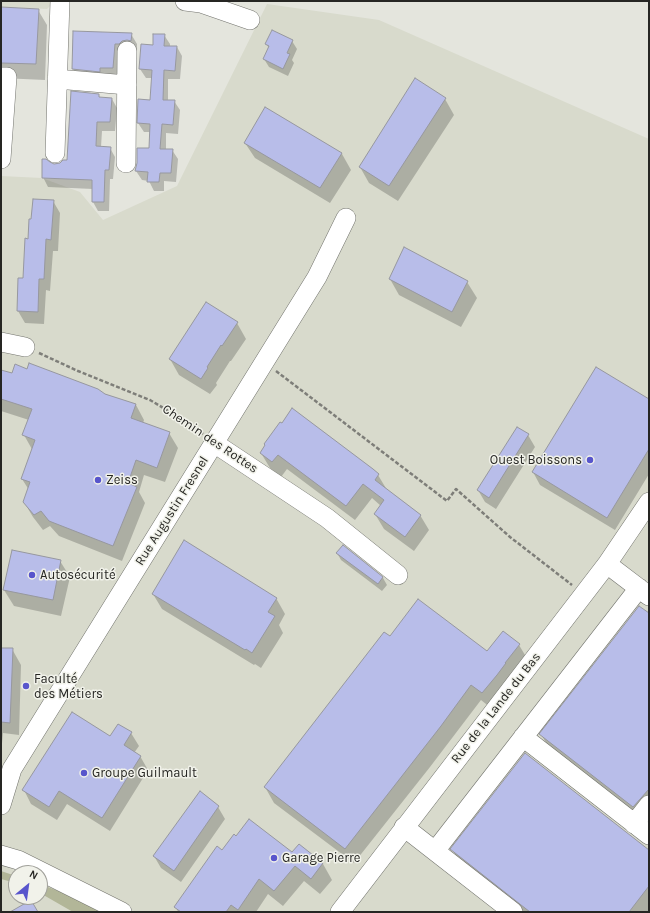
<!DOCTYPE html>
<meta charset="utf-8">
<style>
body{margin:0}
#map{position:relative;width:650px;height:913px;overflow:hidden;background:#e4e5dd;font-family:Karla,sans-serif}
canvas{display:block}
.frame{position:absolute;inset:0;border:2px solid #262623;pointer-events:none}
.north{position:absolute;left:8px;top:865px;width:40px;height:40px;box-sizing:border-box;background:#f1f2ea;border:1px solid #a0a09a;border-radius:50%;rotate:29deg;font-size:11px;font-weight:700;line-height:16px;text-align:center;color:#262623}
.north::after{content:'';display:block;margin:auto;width:14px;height:18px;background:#5855cc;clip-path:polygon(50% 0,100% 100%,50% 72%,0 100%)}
</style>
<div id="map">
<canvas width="650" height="913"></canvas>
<div class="frame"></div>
<div class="north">N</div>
</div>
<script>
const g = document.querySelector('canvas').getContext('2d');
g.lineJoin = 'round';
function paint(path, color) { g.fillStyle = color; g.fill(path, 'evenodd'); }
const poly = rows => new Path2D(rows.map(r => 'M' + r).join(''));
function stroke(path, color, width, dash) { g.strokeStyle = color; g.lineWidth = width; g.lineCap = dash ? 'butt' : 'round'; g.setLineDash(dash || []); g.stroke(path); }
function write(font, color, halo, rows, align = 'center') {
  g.font = font + ' Karla,sans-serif'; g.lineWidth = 3; g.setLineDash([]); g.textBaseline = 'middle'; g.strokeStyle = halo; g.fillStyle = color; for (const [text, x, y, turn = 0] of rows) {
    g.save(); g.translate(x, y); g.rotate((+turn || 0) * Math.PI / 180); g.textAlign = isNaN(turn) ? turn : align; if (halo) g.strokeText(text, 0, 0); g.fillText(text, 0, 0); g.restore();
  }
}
paint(poly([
 [1,1,55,1,47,9,1,7],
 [267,4,379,20,649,139,649,912,1,912,1,176,42,178,80,192,103,220,177,186],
 [16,873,40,873,40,897,16,897]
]), '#d8dacc');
paint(poly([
 [1,871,16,876,16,883,1,879],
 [40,884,61,892,102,912,73,912,40,893]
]), '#b2b698');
paint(poly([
 [1,8,38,10,47,25,45,80,1,78],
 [131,34,137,44,137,51,133,50,119,78,79,79,73,69],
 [164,35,170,44,170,47,177,47,182,56,180,79,168,79,168,101,174,101,180,110,178,134,166,133,166,150,172,150,178,159,176,182,164,181,164,191,154,191,149,181,142,180,136,171,138,163,150,149,151,132,144,132,138,123,151,101,153,78,146,78,140,69,154,46],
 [292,41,297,49,292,60,294,63,288,76,269,67,264,59,269,48,266,44],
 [98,95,100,98,112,99,117,108,115,131,102,131,101,147,110,148,115,157,113,179,110,179,109,211,98,211,93,202,93,189,48,187,43,177,54,165,68,162],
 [445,99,454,115,398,201,369,183,360,167],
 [265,109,342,154,351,170,330,203,255,158,245,143],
 [53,201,60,213,58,251,53,251,50,291,46,290,44,324,25,323,18,311,24,279,29,240],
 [390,279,467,282,477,298,461,327,399,295],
 [237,323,246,339,231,361,230,361,216,383,217,385,210,394,179,375,170,359],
 [1,371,105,394,136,405,144,420,143,423,169,433,178,448,165,482,144,475,139,492,145,503,122,561,59,536,50,526,43,530,33,517,24,502,29,490,22,479,33,451,24,435,29,420,1,411],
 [649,400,649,474,615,530,540,485,533,472],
 [528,435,535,447,496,509,485,502,478,490],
 [266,445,378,475,387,490,420,515,429,530,414,551,384,529,375,514,381,506,372,498,355,520,287,469,281,477,270,468,261,453],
 [343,546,383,578,387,585,382,591,341,560,337,553],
 [60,561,70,577,61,616,14,606,4,590],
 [153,594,276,598,285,614,279,625,283,633,261,668,255,664,254,665,162,609],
 [649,614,649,815,643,823,550,750,541,734],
 [390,637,487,652,519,645,528,660,491,708,481,700,430,767,354,863,274,803,265,787],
 [1,649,12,649,21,665,19,735,3,733,1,754],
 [131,733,139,746,134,753,140,756,148,770,110,831,67,804,57,820,31,804,24,790,110,738],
 [218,807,225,819,181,882,161,868,154,856],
 [299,845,323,864,332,880,320,894,304,881,283,906,268,894,256,912,178,912,176,907,222,851,292,854],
 [452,849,649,852,649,912,520,912,461,865]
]), '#0003');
const building = poly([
 [1,7,39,9,36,64,1,63,1,7],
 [272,30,293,40,287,53,290,54,283,69,263,59,269,46,265,44,272,30],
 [73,31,132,33,131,41,127,40,122,41,119,44,115,44,113,68,100,68,100,72,72,69,73,31],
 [153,34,165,34,164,46,177,46,175,71,164,70,163,100,175,100,173,125,162,124,160,149,173,149,171,173,160,173,159,182,147,182,148,172,135,171,137,163,137,148,149,148,150,124,137,123,138,99,150,100,152,70,139,69,141,44,153,45,153,34],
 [415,78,446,98,389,186,359,167,415,78],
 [71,91,99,94,99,97,112,98,110,122,97,122,96,146,111,147,109,170,105,170,104,202,92,202,92,180,42,178,42,159,46,159,50,162,54,164,60,163,63,160,67,160,71,91],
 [265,107,342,153,320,188,244,143,265,107],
 [33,199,54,200,51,240,46,239,44,279,39,279,38,312,17,311,18,278,23,278,25,238,28,239,29,219,31,219,33,199],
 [404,247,468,281,452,312,389,279,404,247],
 [206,302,238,322,222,346,221,345,207,367,208,368,201,379,169,359,206,302],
 [29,363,98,389,105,394,136,404,131,418,170,432,157,468,136,460,128,483,137,487,113,546,49,521,41,511,34,515,23,502,30,482,21,479,35,440,22,435,32,409,1,399,1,370,12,373,15,364,27,369,29,363],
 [596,367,649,399,649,449,607,518,532,472,596,367],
 [292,408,373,469,379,474,375,480,421,515,405,537,374,514,384,500,363,484,346,506,278,455,272,462,260,453,265,445,264,444,280,422,282,423,292,408],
 [517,427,529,434,489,498,477,490,517,427],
 [184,540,277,598,268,612,275,616,252,653,246,649,245,650,152,594,184,540],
 [343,545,383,577,378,584,336,553,343,545],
 [12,550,61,560,53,600,3,590,12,550],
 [418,599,487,651,503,631,520,644,505,663,506,663,497,675,482,693,471,685,441,726,345,849,264,787,384,632,390,636,418,599],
 [639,606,649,613,649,789,633,807,539,734,639,606],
 [1,648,13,648,10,723,1,722,1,648],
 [72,712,110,736,118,724,132,732,124,745,141,756,102,818,59,791,49,807,22,790,72,712],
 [525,753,649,850,649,886,629,912,530,912,450,849,525,753],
 [200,791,219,806,174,871,153,856,200,791],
 [249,819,292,852,299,844,323,863,311,879,295,866,274,891,259,879,238,910,231,905,226,912,181,912,174,907,217,846,222,850,234,834,236,836,249,819],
 [31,900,38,912,10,912,31,900]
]);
paint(building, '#b8bde9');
stroke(building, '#97989f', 1);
const minor = poly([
 [185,1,201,3,250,20],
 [1,77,7,77,1,159],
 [57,79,127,85],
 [55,153,60,1],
 [126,163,127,51],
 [1,342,25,347],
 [214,443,327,518,398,575],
 [607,564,649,596],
 [523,737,649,835],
 [1,805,12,769,317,277,346,218],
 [634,824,649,805],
 [404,827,513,912],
 [435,851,639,588],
 [1,855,18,860,122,912],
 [340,912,607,564,649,502]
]);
stroke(minor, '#72736d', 20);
stroke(poly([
 [39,353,78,371,150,400,187,422,203,434],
 [276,371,447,501,456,489,510,537,572,585]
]), '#7e7e79', 2.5, [4, 2]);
stroke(minor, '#fff', 19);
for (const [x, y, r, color] of [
 [590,460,4,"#5855cc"],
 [98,480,4,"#5855cc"],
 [32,575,4,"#5855cc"],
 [26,686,4,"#5855cc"],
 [84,773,4,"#5855cc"],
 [274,858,4,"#5855cc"]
]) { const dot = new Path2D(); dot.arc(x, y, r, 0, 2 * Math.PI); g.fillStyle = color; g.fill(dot); stroke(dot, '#f1f2ea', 1.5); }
write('13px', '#262623', '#f1f2ea', [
 ["Chemin des Rottes",210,439,34],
 ["Rue Augustin Fresnel",172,511,-58],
 ["Rue de la Lande du Bas",496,708,-52]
]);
write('13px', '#262623', '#f1f2ea', [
 ["Ouest Boissons",582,460,"right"],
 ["Zeiss",106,480],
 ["Autosécurité",40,575],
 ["Faculté",34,679],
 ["des Métiers",34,694],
 ["Groupe Guilmault",92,773],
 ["Garage Pierre",282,858]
], 'left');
</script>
